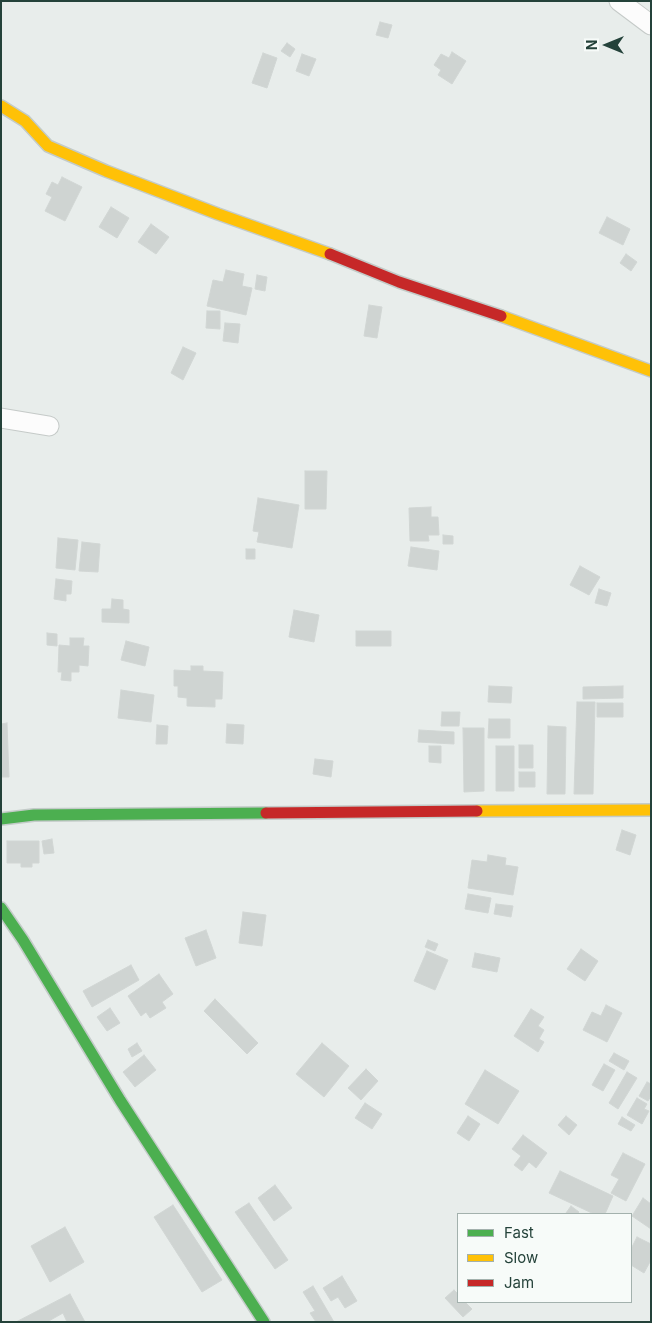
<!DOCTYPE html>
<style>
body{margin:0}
#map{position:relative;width:652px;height:1323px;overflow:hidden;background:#e8edeb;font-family:Inter,sans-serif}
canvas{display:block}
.frame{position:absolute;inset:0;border:2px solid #24423a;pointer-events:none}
.legend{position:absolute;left:457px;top:1213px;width:175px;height:90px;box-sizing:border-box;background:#f7fbf9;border:1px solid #a3b1ad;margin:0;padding:6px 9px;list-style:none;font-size:15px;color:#24423a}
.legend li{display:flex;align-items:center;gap:10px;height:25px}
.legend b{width:25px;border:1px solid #a3b1ad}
.north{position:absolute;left:582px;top:20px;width:50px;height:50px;-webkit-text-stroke:4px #f7fbf9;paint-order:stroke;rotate:270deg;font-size:14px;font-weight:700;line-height:20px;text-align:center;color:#24423a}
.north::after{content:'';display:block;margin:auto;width:18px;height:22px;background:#24423a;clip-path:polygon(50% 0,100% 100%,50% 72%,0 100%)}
</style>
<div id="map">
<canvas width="652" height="1323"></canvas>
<div class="frame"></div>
<ul class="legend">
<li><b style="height:6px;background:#4caf50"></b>Fast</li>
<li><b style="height:6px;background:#ffc107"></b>Slow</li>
<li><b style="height:6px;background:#c62828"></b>Jam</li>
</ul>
<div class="north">N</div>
</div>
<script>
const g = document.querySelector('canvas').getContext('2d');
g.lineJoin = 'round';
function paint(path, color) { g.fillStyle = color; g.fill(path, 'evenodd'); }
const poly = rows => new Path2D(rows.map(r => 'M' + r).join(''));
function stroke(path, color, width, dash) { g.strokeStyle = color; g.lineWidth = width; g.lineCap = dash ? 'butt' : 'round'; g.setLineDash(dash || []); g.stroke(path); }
const building = poly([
 [380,22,392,25,388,38,376,35,380,22],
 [287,43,295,49,290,57,281,51,287,43],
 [452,52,466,61,452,84,438,75,441,70,434,65,441,54,449,58,452,52],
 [263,53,277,58,267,88,252,83,263,53],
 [302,54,316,59,309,76,296,71,302,54],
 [62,177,82,187,65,221,45,211,52,197,46,194,52,182,58,185,62,177],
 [111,207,129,218,117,238,99,227,111,207],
 [607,217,630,229,623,245,599,233,607,217],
 [151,224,169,237,156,254,138,242,151,224],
 [626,254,637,262,631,271,620,263,626,254],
 [226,270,244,274,242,286,252,288,246,315,207,306,213,280,223,282,226,270],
 [257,275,267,277,265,291,255,289,257,275],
 [369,305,382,307,377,338,364,336,369,305],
 [207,311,220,311,220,329,206,328,207,311],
 [225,323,240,324,238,343,223,341,225,323],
 [183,347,196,353,183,380,171,373,183,347],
 [305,471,327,471,326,509,305,509,305,471],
 [258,498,299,505,292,548,257,542,259,532,253,531,258,498],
 [431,507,431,517,438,517,439,535,428,535,429,541,410,541,409,508,431,507],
 [443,535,453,536,453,544,443,544,443,535],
 [58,538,78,540,75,570,56,568,58,538],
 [82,542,100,544,98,572,79,571,82,542],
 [411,547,439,551,437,570,408,566,411,547],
 [246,549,255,549,255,559,246,559,246,549],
 [580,566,600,577,589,595,570,585,580,566],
 [56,579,72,581,71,594,66,594,66,601,54,599,56,579],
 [599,589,611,593,607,606,595,603,599,589],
 [112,599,123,600,123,609,129,610,129,623,102,622,102,609,111,609,112,599],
 [294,610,319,615,314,642,289,637,294,610],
 [356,631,391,631,391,646,356,646,356,631],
 [47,633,57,634,57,646,47,645,47,633],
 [70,638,84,638,83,646,89,646,88,666,79,665,79,672,71,672,71,681,61,680,62,672,58,672,59,645,70,646,70,638],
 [126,641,149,647,145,666,121,660,126,641],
 [191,666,203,666,203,671,223,672,222,699,215,699,215,707,187,706,187,698,178,697,178,686,174,686,174,670,191,671,191,666],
 [489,686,512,687,511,703,488,702,489,686],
 [623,686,623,698,583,699,583,687,623,686],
 [121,690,154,695,151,722,118,718,121,690],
 [577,702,595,702,593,794,574,794,577,702],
 [597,703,623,703,623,717,597,717,597,703],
 [442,712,460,712,459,726,441,726,442,712],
 [489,719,510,719,510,738,488,738,489,719],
 [7,723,9,777,1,777,1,724,7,723],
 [227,724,244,725,243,744,226,743,227,724],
 [157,725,168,726,167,744,156,744,157,725],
 [548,726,566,727,565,794,547,794,548,726],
 [463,728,484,728,484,791,464,792,463,728],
 [419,730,454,732,454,744,418,742,419,730],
 [519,745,533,745,533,768,519,768,519,745],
 [429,746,441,746,441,763,429,762,429,746],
 [496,746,514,746,514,791,496,791,496,746],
 [315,759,333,761,331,777,313,774,315,759],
 [519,772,535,772,535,787,519,787,519,772],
 [622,830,636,835,630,855,616,850,622,830],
 [52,839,54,853,44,854,42,841,52,839],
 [7,841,39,841,39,863,32,863,32,867,21,867,21,863,7,863,7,841],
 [488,855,506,858,505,865,518,867,513,895,468,888,472,860,487,862,488,855],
 [468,894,491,898,488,913,465,909,468,894],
 [496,904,513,906,511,917,494,914,496,904],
 [243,912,266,915,262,946,239,943,243,912],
 [206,930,216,958,196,966,185,938,206,930],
 [428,940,438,944,435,951,425,947,428,940],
 [581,949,598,961,585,981,567,969,581,949],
 [427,951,448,960,435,990,414,981,427,951],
 [475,953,500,958,497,972,472,967,475,953],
 [131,965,139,980,92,1007,83,991,131,965],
 [159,974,173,994,162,1002,166,1008,150,1018,146,1012,141,1016,128,996,159,974],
 [215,999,258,1043,247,1054,204,1011,215,999],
 [606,1005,622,1013,607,1042,583,1030,592,1012,601,1016,606,1005],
 [110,1008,120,1023,107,1031,97,1017,110,1008],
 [531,1009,544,1017,538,1026,544,1030,539,1039,544,1042,538,1052,514,1036,531,1009],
 [137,1043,142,1051,132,1057,128,1049,137,1043],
 [322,1043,349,1066,324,1097,296,1074,322,1043],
 [614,1053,629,1061,624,1070,609,1061,614,1053],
 [144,1055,156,1070,135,1087,123,1072,144,1055],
 [604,1064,615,1070,603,1091,592,1085,604,1064],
 [366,1069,378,1081,361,1100,348,1088,366,1069],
 [485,1070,519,1091,498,1124,465,1104,485,1070],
 [627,1072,637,1078,618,1109,609,1103,627,1072],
 [647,1082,651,1084,651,1096,648,1101,639,1096,647,1082],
 [637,1098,647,1104,644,1109,649,1111,642,1124,627,1115,637,1098],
 [365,1103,382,1114,372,1129,355,1118,365,1103],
 [468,1116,480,1124,469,1141,457,1133,468,1116],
 [566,1116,577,1125,569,1135,558,1125,566,1116],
 [622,1117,635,1125,631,1131,618,1124,622,1117],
 [523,1135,547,1153,536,1168,529,1162,522,1171,514,1165,521,1156,512,1149,523,1135],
 [623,1153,645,1164,626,1201,611,1193,619,1179,611,1175,623,1153],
 [560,1171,613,1196,605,1214,594,1214,549,1193,560,1171],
 [275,1185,292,1208,274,1221,258,1198,275,1185],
 [643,1198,651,1204,651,1229,632,1216,643,1198],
 [249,1203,288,1260,275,1269,235,1212,249,1203],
 [173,1205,222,1280,202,1292,154,1217,173,1205],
 [571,1206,579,1212,577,1214,569,1214,566,1213,571,1206],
 [65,1227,84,1262,50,1282,31,1246,65,1227],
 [637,1237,651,1244,651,1260,644,1273,631,1265,631,1249,637,1237],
 [342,1276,357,1301,345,1308,338,1297,331,1301,323,1288,342,1276],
 [313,1286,334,1322,316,1322,310,1313,315,1311,303,1292,313,1286],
 [454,1290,458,1294,458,1302,465,1302,472,1309,463,1317,445,1298,454,1290],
 [70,1294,85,1322,67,1322,63,1313,47,1322,16,1322,70,1294]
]);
paint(building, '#cfd4d2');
stroke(building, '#d1d6d4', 1);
const street = poly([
 [619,1,651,25],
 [1,418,49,426]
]);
const fast = poly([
 [1,819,34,815,266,813],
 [1,908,23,940,120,1100,264,1322]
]);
const slow = poly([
 [1,106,25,121,48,146,106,171,218,214,330,254],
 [501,316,651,371],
 [477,811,651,810]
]);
const jam = poly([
 [330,254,399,282,501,316],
 [266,813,477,811]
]);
stroke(street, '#c5cac8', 21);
stroke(fast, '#c3cbc8', 14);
stroke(slow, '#c3cbc8', 14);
stroke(jam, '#c3cbc8', 14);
stroke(street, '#fcfcfc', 19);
stroke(fast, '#4caf50', 11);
stroke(slow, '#ffc107', 11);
stroke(jam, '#c62828', 11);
</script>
